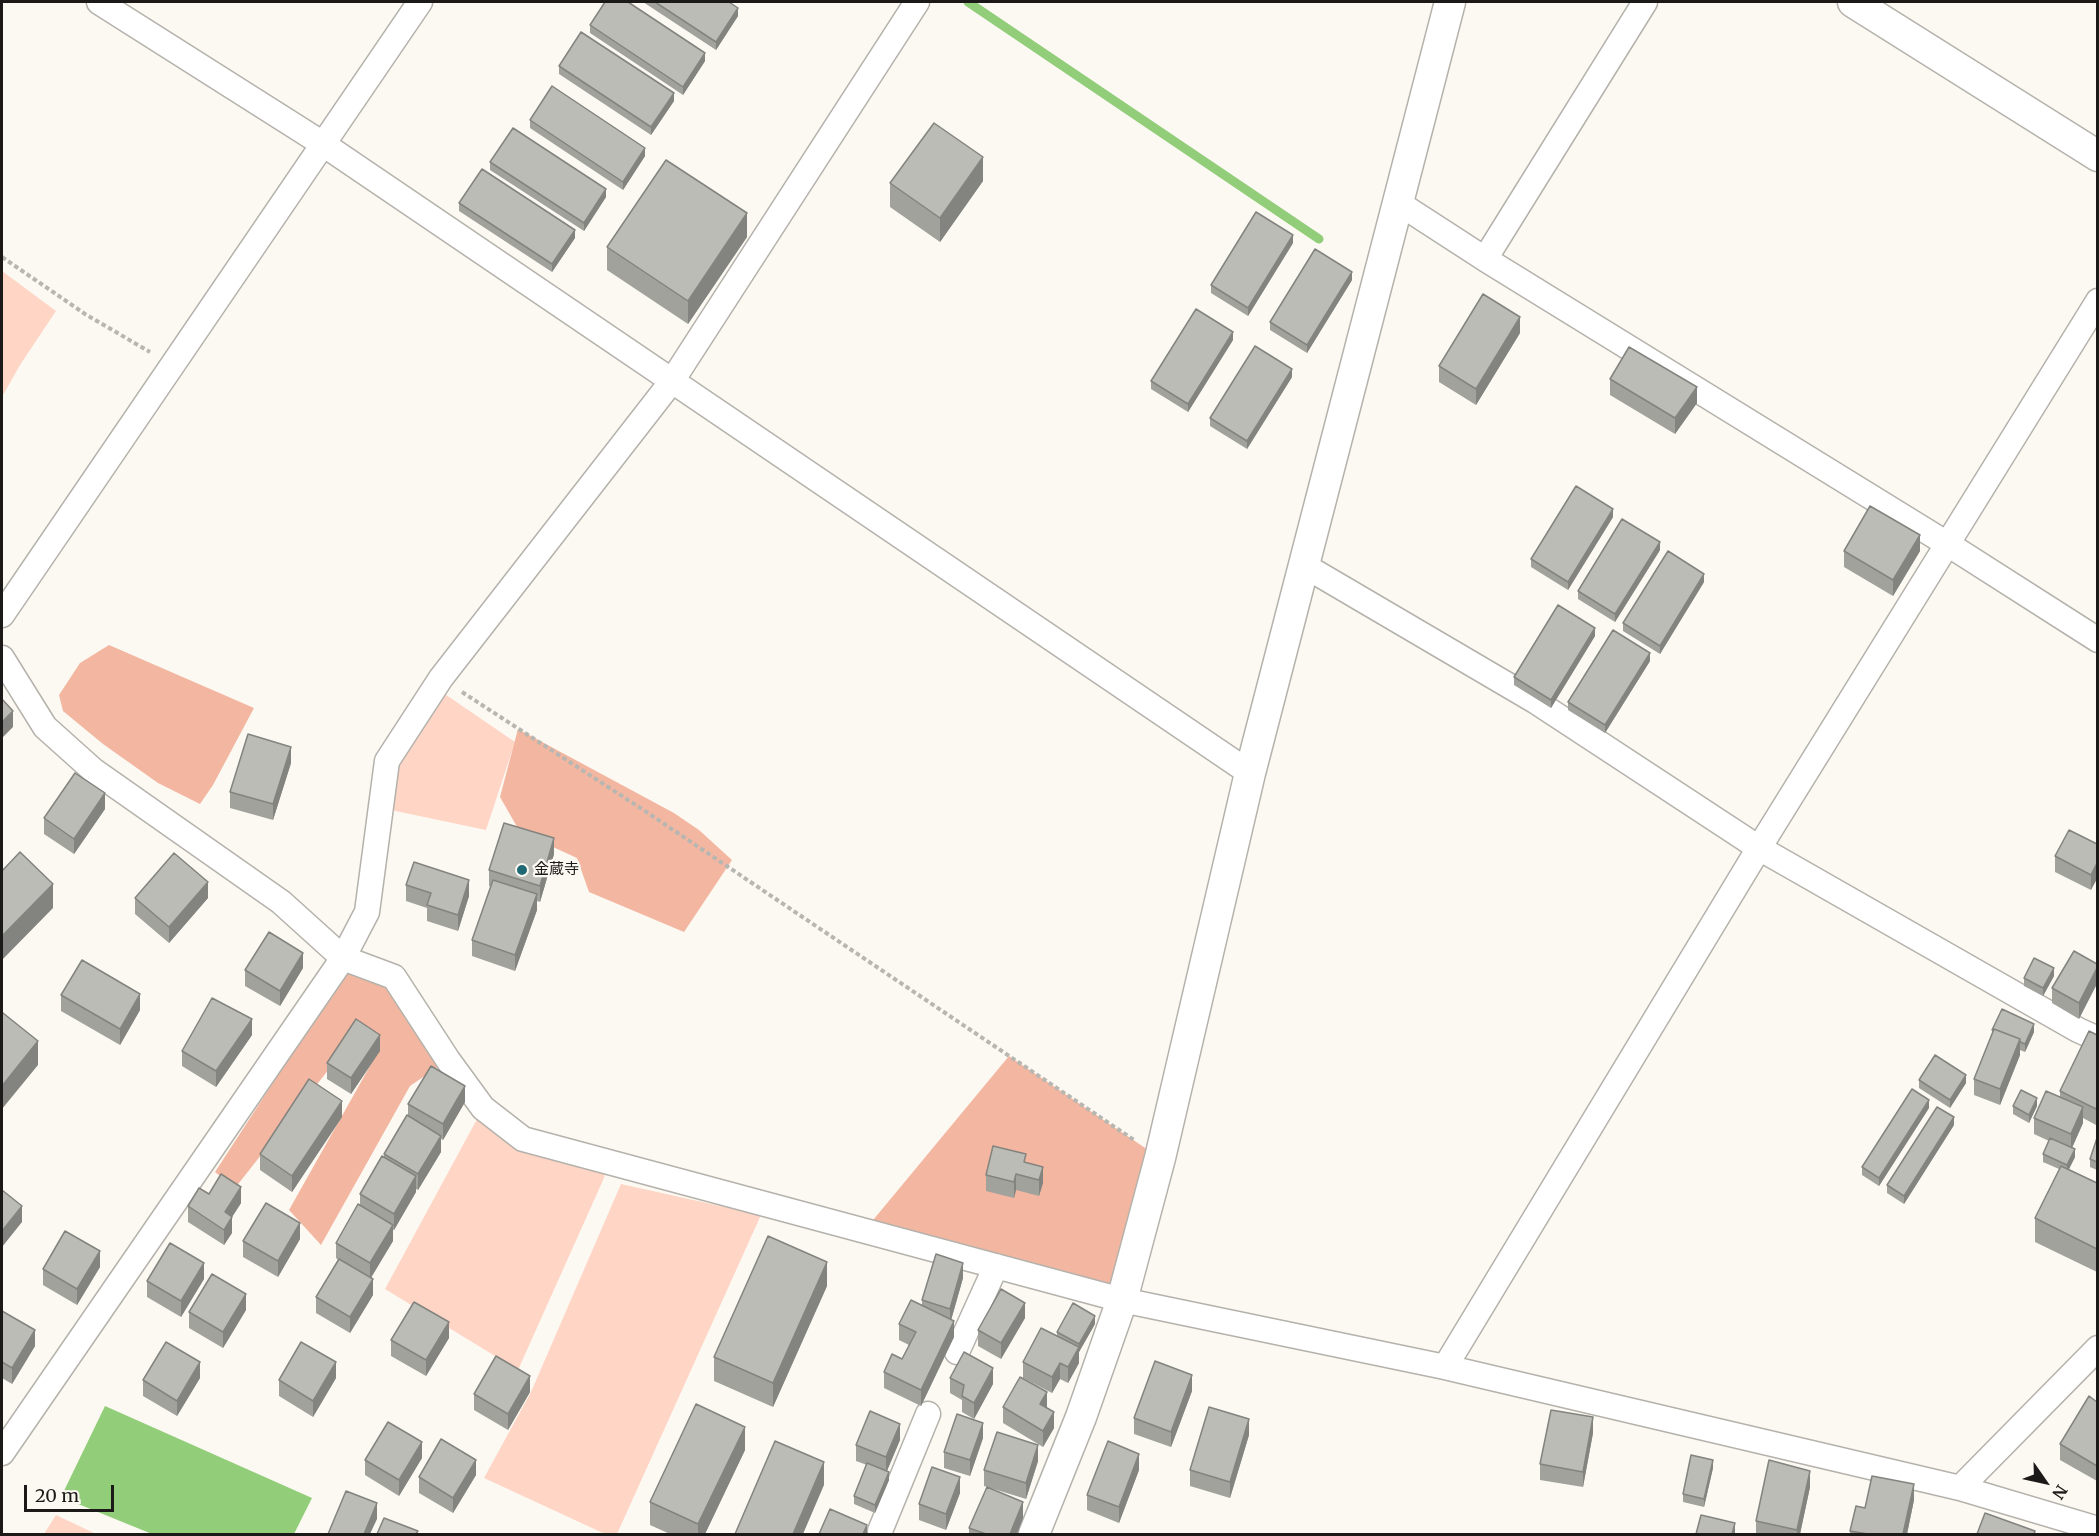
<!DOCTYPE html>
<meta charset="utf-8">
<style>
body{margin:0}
#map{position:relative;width:2099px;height:1536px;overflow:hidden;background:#fcf9f3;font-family:Merriweather,serif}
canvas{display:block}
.frame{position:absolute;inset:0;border:3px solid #1b1a18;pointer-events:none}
.north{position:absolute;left:2015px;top:1452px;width:60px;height:60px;-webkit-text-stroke:4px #fcf9f3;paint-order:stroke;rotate:124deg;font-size:16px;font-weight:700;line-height:24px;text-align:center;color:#1b1a18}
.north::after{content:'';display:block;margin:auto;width:21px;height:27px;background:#1b1a18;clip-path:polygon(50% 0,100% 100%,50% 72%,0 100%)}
.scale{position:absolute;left:24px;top:1485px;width:90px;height:27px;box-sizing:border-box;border:3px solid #1b1a18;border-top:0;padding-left:8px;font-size:18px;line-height:21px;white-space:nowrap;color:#1b1a18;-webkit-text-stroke:4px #fcf9f3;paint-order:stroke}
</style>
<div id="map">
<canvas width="2099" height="1536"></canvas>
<div class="frame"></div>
<div class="north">N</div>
<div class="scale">20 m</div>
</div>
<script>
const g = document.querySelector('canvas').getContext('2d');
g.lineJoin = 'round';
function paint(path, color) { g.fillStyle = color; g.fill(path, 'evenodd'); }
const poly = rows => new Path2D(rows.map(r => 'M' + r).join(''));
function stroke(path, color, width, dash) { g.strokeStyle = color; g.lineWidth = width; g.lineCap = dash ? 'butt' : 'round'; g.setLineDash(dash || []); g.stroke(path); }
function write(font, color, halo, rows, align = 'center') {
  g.font = font + ' Merriweather,"Noto Sans JP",serif'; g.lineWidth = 4.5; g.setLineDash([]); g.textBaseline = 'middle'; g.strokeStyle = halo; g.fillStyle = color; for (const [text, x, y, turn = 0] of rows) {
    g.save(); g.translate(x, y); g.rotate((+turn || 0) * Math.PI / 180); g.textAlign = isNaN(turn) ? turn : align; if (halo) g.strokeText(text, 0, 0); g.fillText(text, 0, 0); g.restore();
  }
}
paint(poly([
 [2,271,56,311,20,365,2,397],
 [436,688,515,742,486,830,386,809,387,761],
 [483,1108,523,1139,607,1161,604,1178,518,1370,385,1289],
 [621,1184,761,1215,617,1534,605,1534,484,1478,531,1392],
 [56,1515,96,1534,44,1534]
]), '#ffd5c6');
paint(poly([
 [109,645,254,708,213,785,200,804,158,783,103,744,63,711,59,695,80,663],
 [518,729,674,813,699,830,732,860,684,932,589,892,577,858,520,832,500,797],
 [347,969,394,977,448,1060,410,1086,321,1245,289,1210,379,1050,356,1035,235,1188,215,1172],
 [1009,1056,1160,1158,1122,1300,864,1231]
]), '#f3b7a1');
paint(poly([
 [105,1406,312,1498,294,1534,152,1534,61,1497]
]), '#92cd7a');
stroke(poly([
 [968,2,1319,239]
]), '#92cd7a', 9);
const minor = poly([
 [99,2,323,144,1250,773],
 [1397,202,1485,259,1957,550,2098,640],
 [1485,259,1645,2],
 [1305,566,1535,701,1759,848,2078,1030,2098,1039],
 [2,615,420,2],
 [2,658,45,727,93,770,281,902,343,958,394,977,448,1060,483,1108,523,1139,1122,1300,1445,1367,1960,1488,2098,1529],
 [957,1352,996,1266],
 [1445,1367,1759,848,2098,301],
 [2,1453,343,958,367,912,387,761,441,678,672,381,917,2],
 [1960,1488,2098,1348],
 [880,1531,928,1414]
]);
const tertiary = poly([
 [1853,2,2098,156],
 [1034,1534,1081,1417,1122,1300,1160,1158,1250,773,1450,2]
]);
stroke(minor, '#b5b2ac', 27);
stroke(tertiary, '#b5b2ac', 33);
stroke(poly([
 [2,257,85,314,150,352],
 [462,692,645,811,1134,1140]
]), '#b8b6b1', 4, [4.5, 3]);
stroke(minor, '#fff', 24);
stroke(tertiary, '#fff', 30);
paint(poly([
 [643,2,729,2,738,16,716,50],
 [590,25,705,61,683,95,590,33],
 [559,66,674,101,651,135,559,74],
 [530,120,645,156,623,190,530,128],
 [490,162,606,197,584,231,490,170],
 [983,181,940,242,890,207,890,183],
 [459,203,575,238,552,272,459,211],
 [747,237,688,324,607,270,607,247],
 [1293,243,1248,316,1211,293,1211,285],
 [1352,280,1307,353,1270,330,1270,322],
 [1520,333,1476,405,1439,382,1439,366],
 [1233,340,1188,412,1151,389,1151,381],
 [1292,377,1247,449,1210,426,1210,418],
 [1610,379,1697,403,1675,434,1610,395],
 [1613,517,1568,590,1531,567,1531,559],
 [1660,550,1615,622,1578,599,1578,591],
 [1844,551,1920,551,1893,596,1844,567],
 [1704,582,1660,654,1623,631,1623,623],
 [1595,636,1551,708,1514,685,1514,677],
 [1650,661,1605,733,1568,710,1568,702],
 [291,763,273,820,230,808,230,792],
 [105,809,74,854,44,834,44,818],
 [2097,844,2091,890,2055,872,2055,856],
 [554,854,540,902,537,901,537,910,515,971,472,956,472,940,491,887,489,886,489,870],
 [406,885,469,896,458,931,427,921,427,908,406,901],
 [135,898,208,898,169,943,135,914],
 [2097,964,2079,1019,2052,1003,2052,988],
 [303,968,280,1006,245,986,245,970],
 [2054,976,2043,996,2024,986,2024,978],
 [61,995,140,1010,120,1045,61,1011],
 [1992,1030,2034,1032,2025,1052,2020,1050,2020,1055,2000,1105,1974,1095,1974,1079,1992,1033],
 [252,1035,216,1087,182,1066,182,1051],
 [2097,1035,2096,1125,2083,1118,2083,1123,2072,1148,2075,1157,2069,1169,2097,1183,2097,1272,2035,1242,2035,1218,2059,1169,2043,1162,2043,1154,2049,1141,2034,1134,2034,1118,2060,1097,2060,1091],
 [380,1051,351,1094,327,1079,327,1063],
 [1919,1080,1966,1083,1950,1108,1919,1088],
 [465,1102,443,1140,441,1139,441,1152,418,1190,416,1189,416,1192,394,1230,393,1230,393,1241,371,1278,373,1295,350,1333,316,1313,316,1297,338,1260,336,1258,336,1243,360,1205,360,1194,384,1157,384,1154,408,1116,408,1104],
 [2013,1106,2037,1106,2029,1123,2013,1114],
 [1929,1108,1879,1186,1862,1175,1862,1167],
 [342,1117,292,1192,260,1170,260,1154],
 [1954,1125,1904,1204,1887,1193,1887,1185],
 [2097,1138,2097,1170,2090,1167,2090,1159],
 [1026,1162,1043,1183,1039,1196,1016,1190,1014,1198,986,1191,986,1175],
 [209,1194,241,1203,232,1217,232,1233,224,1245,188,1222,188,1206],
 [300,1239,278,1277,243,1257,243,1241],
 [100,1267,77,1305,43,1285,43,1269],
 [963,1278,951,1320,954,1337,921,1406,884,1388,884,1372,902,1359,909,1345,899,1340,899,1324,922,1306,922,1300],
 [204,1279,181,1317,147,1297,147,1281],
 [827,1286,773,1407,714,1381,714,1357],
 [246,1310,223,1348,189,1328,189,1312],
 [2,1311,35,1346,12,1384,2,1378],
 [1025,1318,1001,1359,978,1346,978,1330],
 [1095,1324,1079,1352,1079,1363,1068,1383,1060,1379,1052,1393,1023,1378,1023,1362,1057,1336,1057,1332],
 [449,1338,426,1376,391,1356,391,1340],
 [200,1378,177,1416,143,1396,143,1380],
 [336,1378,313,1417,279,1396,279,1380],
 [950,1378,993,1384,974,1419,962,1412,962,1400,950,1393],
 [1192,1391,1171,1447,1134,1434,1134,1418],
 [530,1392,508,1430,474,1410,474,1394],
 [2097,1402,2097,1481,2060,1460,2060,1444],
 [1003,1407,1047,1408,1054,1428,1043,1447,1003,1423],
 [1593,1433,1583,1487,1540,1480,1540,1464],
 [1249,1435,1230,1498,1190,1486,1190,1470],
 [983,1438,970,1476,944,1468,944,1452],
 [900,1440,887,1471,889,1480,875,1513,854,1504,854,1496,867,1465,856,1461,856,1445],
 [745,1450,705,1534,670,1534,650,1525,650,1502],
 [422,1458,399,1496,365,1475,365,1460],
 [1038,1461,1026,1499,984,1486,984,1470],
 [1713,1468,1704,1507,1683,1502,1683,1494],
 [1139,1470,1119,1523,1087,1510,1087,1495],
 [476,1475,453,1513,419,1493,419,1477],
 [1810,1487,1800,1534,1756,1534,1756,1521],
 [960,1493,946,1530,919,1520,919,1504],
 [1914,1500,1907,1534,1850,1534,1850,1531,1865,1508],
 [1023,1518,1017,1534,969,1534,969,1528]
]), '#a1a29c');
paint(poly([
 [738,8,738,16,716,50,716,42],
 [705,53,705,61,683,95,683,87],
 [674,93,674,101,651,135,651,127],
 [645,148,645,156,623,190,623,182],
 [983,157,983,181,940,242,940,218],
 [606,189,606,197,584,231,584,223],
 [747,213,747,237,688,324,688,301],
 [575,230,575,238,552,272,552,264],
 [1293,235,1293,243,1248,316,1248,308],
 [1352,272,1352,280,1307,353,1307,345],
 [1520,317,1520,333,1476,405,1476,389],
 [1233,332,1233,340,1188,412,1188,404],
 [1292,369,1292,377,1247,449,1247,441],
 [1697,387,1697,403,1675,434,1675,418],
 [1613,509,1613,517,1568,590,1568,582],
 [1920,535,1920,551,1893,596,1893,580],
 [1660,542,1660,550,1615,622,1615,614],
 [1704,574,1704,582,1660,654,1660,646],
 [1595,628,1595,636,1551,708,1551,700],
 [1650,653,1650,661,1605,733,1605,725],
 [13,711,13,727,2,738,2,722],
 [291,747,291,763,273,820,273,804],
 [105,793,105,809,74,854,74,839],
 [554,838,554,854,540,902,540,886],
 [2097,863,2097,879,2091,890,2091,875],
 [469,880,469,896,458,931,458,915],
 [208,882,208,898,169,943,169,927],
 [53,884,53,908,2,960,2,936],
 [537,894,537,910,515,971,515,955],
 [303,953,303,968,280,1006,280,991],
 [2054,968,2054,976,2043,996,2043,988],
 [2097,968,2097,984,2079,1019,2079,1003],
 [140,994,140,1010,120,1045,120,1029],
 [252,1019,252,1035,216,1087,216,1071],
 [2034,1024,2034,1032,2025,1052,2025,1044],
 [380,1035,380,1051,351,1094,351,1078],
 [2020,1039,2020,1055,2000,1105,2000,1089],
 [38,1041,38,1065,2,1109,2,1086],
 [1966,1075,1966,1083,1950,1108,1950,1100],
 [465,1086,465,1102,443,1140,443,1124],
 [2037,1098,2037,1106,2029,1123,2029,1115],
 [1929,1100,1929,1108,1879,1186,1879,1178],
 [342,1101,342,1117,292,1192,292,1176],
 [2097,1106,2097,1122,2096,1125,2096,1109],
 [2083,1107,2083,1123,2071,1150,2071,1134],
 [1954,1117,1954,1125,1904,1204,1904,1196],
 [441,1136,441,1152,418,1190,418,1174],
 [2075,1149,2075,1157,2067,1173,2067,1165],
 [1043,1167,1043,1183,1039,1196,1039,1180],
 [1016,1174,1016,1190,1014,1198,1014,1182],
 [416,1176,416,1192,394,1230,394,1214],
 [241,1187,241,1203,225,1228,225,1212],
 [22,1206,22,1222,2,1247,2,1231],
 [232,1217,232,1233,224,1245,224,1230],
 [300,1223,300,1239,278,1277,278,1261],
 [393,1225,393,1241,370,1279,370,1263],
 [100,1251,100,1267,77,1305,77,1289],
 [827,1262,827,1286,773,1407,773,1383],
 [204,1263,204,1279,181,1317,181,1301],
 [963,1263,963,1278,950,1324,950,1309],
 [373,1279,373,1295,350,1333,350,1317],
 [246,1294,246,1310,223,1348,223,1332],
 [1025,1303,1025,1318,1001,1359,1001,1343],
 [1095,1316,1095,1324,1079,1352,1079,1363,1068,1383,1068,1367,1079,1347,1079,1344],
 [954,1321,954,1337,921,1406,921,1390],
 [449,1322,449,1338,426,1376,426,1360],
 [35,1330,35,1346,12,1384,12,1368],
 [200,1362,200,1378,177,1416,177,1401],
 [336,1362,336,1378,313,1417,313,1401],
 [1060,1363,1060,1379,1052,1393,1052,1377],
 [993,1368,993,1384,974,1419,974,1403],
 [1192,1375,1192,1391,1171,1447,1171,1432],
 [530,1376,530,1392,508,1430,508,1414],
 [1047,1392,1047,1408,1040,1404],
 [1054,1412,1054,1428,1043,1447,1043,1431],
 [1593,1417,1593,1433,1583,1487,1583,1472],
 [1249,1419,1249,1435,1230,1498,1230,1482],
 [983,1423,983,1438,970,1476,970,1460],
 [900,1424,900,1440,886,1473,886,1457],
 [745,1427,745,1450,705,1534,698,1534,698,1524],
 [422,1442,422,1458,399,1496,399,1480],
 [1038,1445,1038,1461,1026,1499,1026,1483],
 [1139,1454,1139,1470,1119,1523,1119,1507],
 [476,1460,476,1475,453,1513,453,1498],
 [1713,1460,1713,1468,1704,1507,1704,1499],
 [824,1462,824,1485,803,1534,793,1534],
 [1810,1471,1810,1487,1800,1534,1797,1534,1797,1530],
 [889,1472,889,1480,875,1513,875,1505],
 [960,1477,960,1493,946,1530,946,1514],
 [1914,1484,1914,1500,1907,1534,1903,1534],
 [1023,1502,1023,1518,1017,1534,1010,1534],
 [377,1503,377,1519,370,1534,364,1534],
 [1735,1523,1735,1534,1732,1534],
 [867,1525,867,1534,863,1534]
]), '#83847f');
const building = poly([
 [605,2,628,2,705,53,683,87,590,25,605,2],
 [655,2,729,2,738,8,716,42,655,2],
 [581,32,674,93,651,127,559,66,581,32],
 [552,86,645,148,623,182,530,120,552,86],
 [934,123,983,157,940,218,890,183,934,123],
 [513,128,606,189,584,223,490,162,513,128],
 [666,160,747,213,688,301,607,247,666,160],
 [482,169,575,230,552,264,459,203,482,169],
 [1256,212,1293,235,1248,308,1211,285,1256,212],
 [1315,249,1352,272,1307,345,1270,322,1315,249],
 [1483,294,1520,317,1476,389,1439,366,1483,294],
 [1196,309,1233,332,1188,404,1151,381,1196,309],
 [1255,346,1292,369,1247,441,1210,418,1255,346],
 [1629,347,1697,387,1675,418,1610,379,1629,347],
 [1576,486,1613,509,1568,582,1531,559,1576,486],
 [1870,506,1920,535,1893,580,1844,551,1870,506],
 [1622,519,1660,542,1615,614,1578,591,1622,519],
 [1668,551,1704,574,1660,646,1623,623,1668,551],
 [1558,605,1595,628,1551,700,1514,677,1558,605],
 [1613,630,1650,653,1605,725,1568,702,1613,630],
 [2,699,13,711,2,722,2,699],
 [248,734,291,747,273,804,230,792,248,734],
 [75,773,105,793,74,839,44,818,75,773],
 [504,823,554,838,540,886,489,870,504,823],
 [2069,830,2097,844,2097,863,2091,875,2055,856,2069,830],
 [20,852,53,884,2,936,2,871,20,852],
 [174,853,208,882,169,927,135,898,174,853],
 [414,862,469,880,458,915,427,905,431,893,406,885,414,862],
 [493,880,537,894,515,955,472,940,493,880],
 [269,932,303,953,280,991,245,970,269,932],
 [2074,951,2097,964,2097,968,2079,1003,2052,988,2074,951],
 [2034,958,2054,968,2043,988,2024,978,2034,958],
 [82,960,140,994,120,1029,61,995,82,960],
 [212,998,252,1019,216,1071,182,1051,212,998],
 [2002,1009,2034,1024,2025,1044,2020,1042,2020,1039,1994,1029,1994,1030,1992,1030,2002,1009],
 [3,1013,38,1041,2,1086,2,1015,3,1013],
 [356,1019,380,1035,351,1078,327,1063,356,1019],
 [1994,1029,2020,1039,2000,1089,1974,1079,1994,1029],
 [2089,1031,2097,1035,2097,1106,2096,1109,2060,1091,2089,1031],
 [1935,1055,1966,1075,1950,1100,1919,1080,1935,1055],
 [431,1066,465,1086,443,1124,408,1104,431,1066],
 [309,1079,342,1101,292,1176,260,1154,309,1079],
 [1912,1089,1929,1100,1879,1178,1862,1167,1912,1089],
 [2021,1090,2037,1098,2029,1115,2013,1106,2021,1090],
 [2046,1091,2083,1107,2071,1134,2034,1118,2046,1091],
 [1937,1107,1954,1117,1904,1196,1887,1185,1937,1107],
 [407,1115,441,1136,418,1174,384,1154,407,1115],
 [2050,1138,2075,1149,2067,1165,2043,1154,2050,1138],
 [2097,1138,2097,1162,2090,1159,2097,1138],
 [993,1146,1026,1154,1024,1162,1043,1167,1039,1180,1016,1174,1014,1182,986,1175,993,1146],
 [382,1156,416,1176,394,1214,360,1194,382,1156],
 [2061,1166,2097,1183,2097,1249,2035,1218,2061,1166],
 [221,1174,241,1187,225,1212,232,1217,224,1230,188,1206,199,1188,209,1194,221,1174],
 [2,1190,22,1206,2,1231,2,1190],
 [266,1203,300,1223,278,1261,243,1241,266,1203],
 [358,1204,393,1225,370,1263,336,1243,358,1204],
 [65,1231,100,1251,77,1289,43,1269,65,1231],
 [768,1236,827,1262,773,1383,714,1357,768,1236],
 [170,1243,204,1263,181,1301,147,1281,170,1243],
 [936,1254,963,1263,950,1309,922,1300,936,1254],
 [339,1259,373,1279,350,1317,316,1297,339,1259],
 [212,1274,246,1294,223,1332,189,1312,212,1274],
 [1001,1289,1025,1303,1001,1343,978,1330,1001,1289],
 [911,1300,954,1321,921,1390,884,1372,892,1354,902,1359,916,1332,899,1324,911,1300],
 [414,1302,449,1322,426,1360,391,1340,414,1302],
 [1073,1303,1095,1316,1079,1344,1057,1332,1073,1303],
 [2,1311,35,1330,12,1368,2,1362,2,1311],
 [1041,1328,1079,1347,1068,1367,1060,1363,1052,1377,1023,1362,1041,1328],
 [166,1342,200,1362,177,1401,143,1380,166,1342],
 [301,1342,336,1362,313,1401,279,1380,301,1342],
 [964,1352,993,1368,974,1403,962,1396,964,1385,950,1378,964,1352],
 [496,1356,530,1376,508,1414,474,1394,496,1356],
 [1155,1361,1192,1375,1171,1432,1134,1418,1155,1361],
 [1020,1377,1047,1392,1040,1404,1054,1412,1043,1431,1003,1407,1020,1377],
 [2089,1396,2097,1402,2097,1466,2060,1444,2089,1396],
 [696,1404,745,1427,698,1524,650,1502,696,1404],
 [1209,1407,1249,1419,1230,1482,1190,1470,1209,1407],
 [1551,1410,1593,1417,1583,1472,1540,1464,1551,1410],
 [870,1411,900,1424,886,1457,856,1445,870,1411],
 [957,1414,983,1423,970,1460,944,1452,957,1414],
 [388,1422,422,1442,399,1480,365,1460,388,1422],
 [997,1432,1038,1445,1026,1483,984,1470,997,1432],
 [441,1439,476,1460,453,1498,419,1477,441,1439],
 [775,1441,824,1462,793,1534,735,1534,775,1441],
 [1108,1441,1139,1454,1119,1507,1087,1495,1108,1441],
 [1691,1455,1713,1460,1704,1499,1683,1494,1691,1455],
 [1769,1460,1810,1471,1797,1530,1756,1521,1769,1460],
 [867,1463,889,1472,875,1505,854,1496,867,1463],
 [932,1467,960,1477,946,1514,919,1504,932,1467],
 [1872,1476,1914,1484,1903,1534,1868,1534,1850,1531,1856,1506,1865,1508,1872,1476],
 [987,1487,1023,1502,1010,1534,986,1534,969,1528,987,1487],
 [346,1491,377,1503,364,1534,328,1534,346,1491],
 [830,1509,867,1525,863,1534,819,1534,830,1509],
 [1985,1513,2035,1531,2034,1534,1977,1534,1985,1513],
 [1701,1515,1735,1523,1732,1534,1696,1534,1701,1515],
 [384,1518,418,1531,416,1534,377,1534,384,1518]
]);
paint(building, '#bbbcb5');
stroke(building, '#83847f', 1.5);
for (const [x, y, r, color] of [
 [522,870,6,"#1f6974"]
]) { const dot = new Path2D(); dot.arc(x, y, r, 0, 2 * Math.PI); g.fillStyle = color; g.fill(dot); stroke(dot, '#fcf9f3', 2); }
write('15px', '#1b1a18', '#fcf9f3', [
 ["金蔵寺",534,870]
], 'left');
</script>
